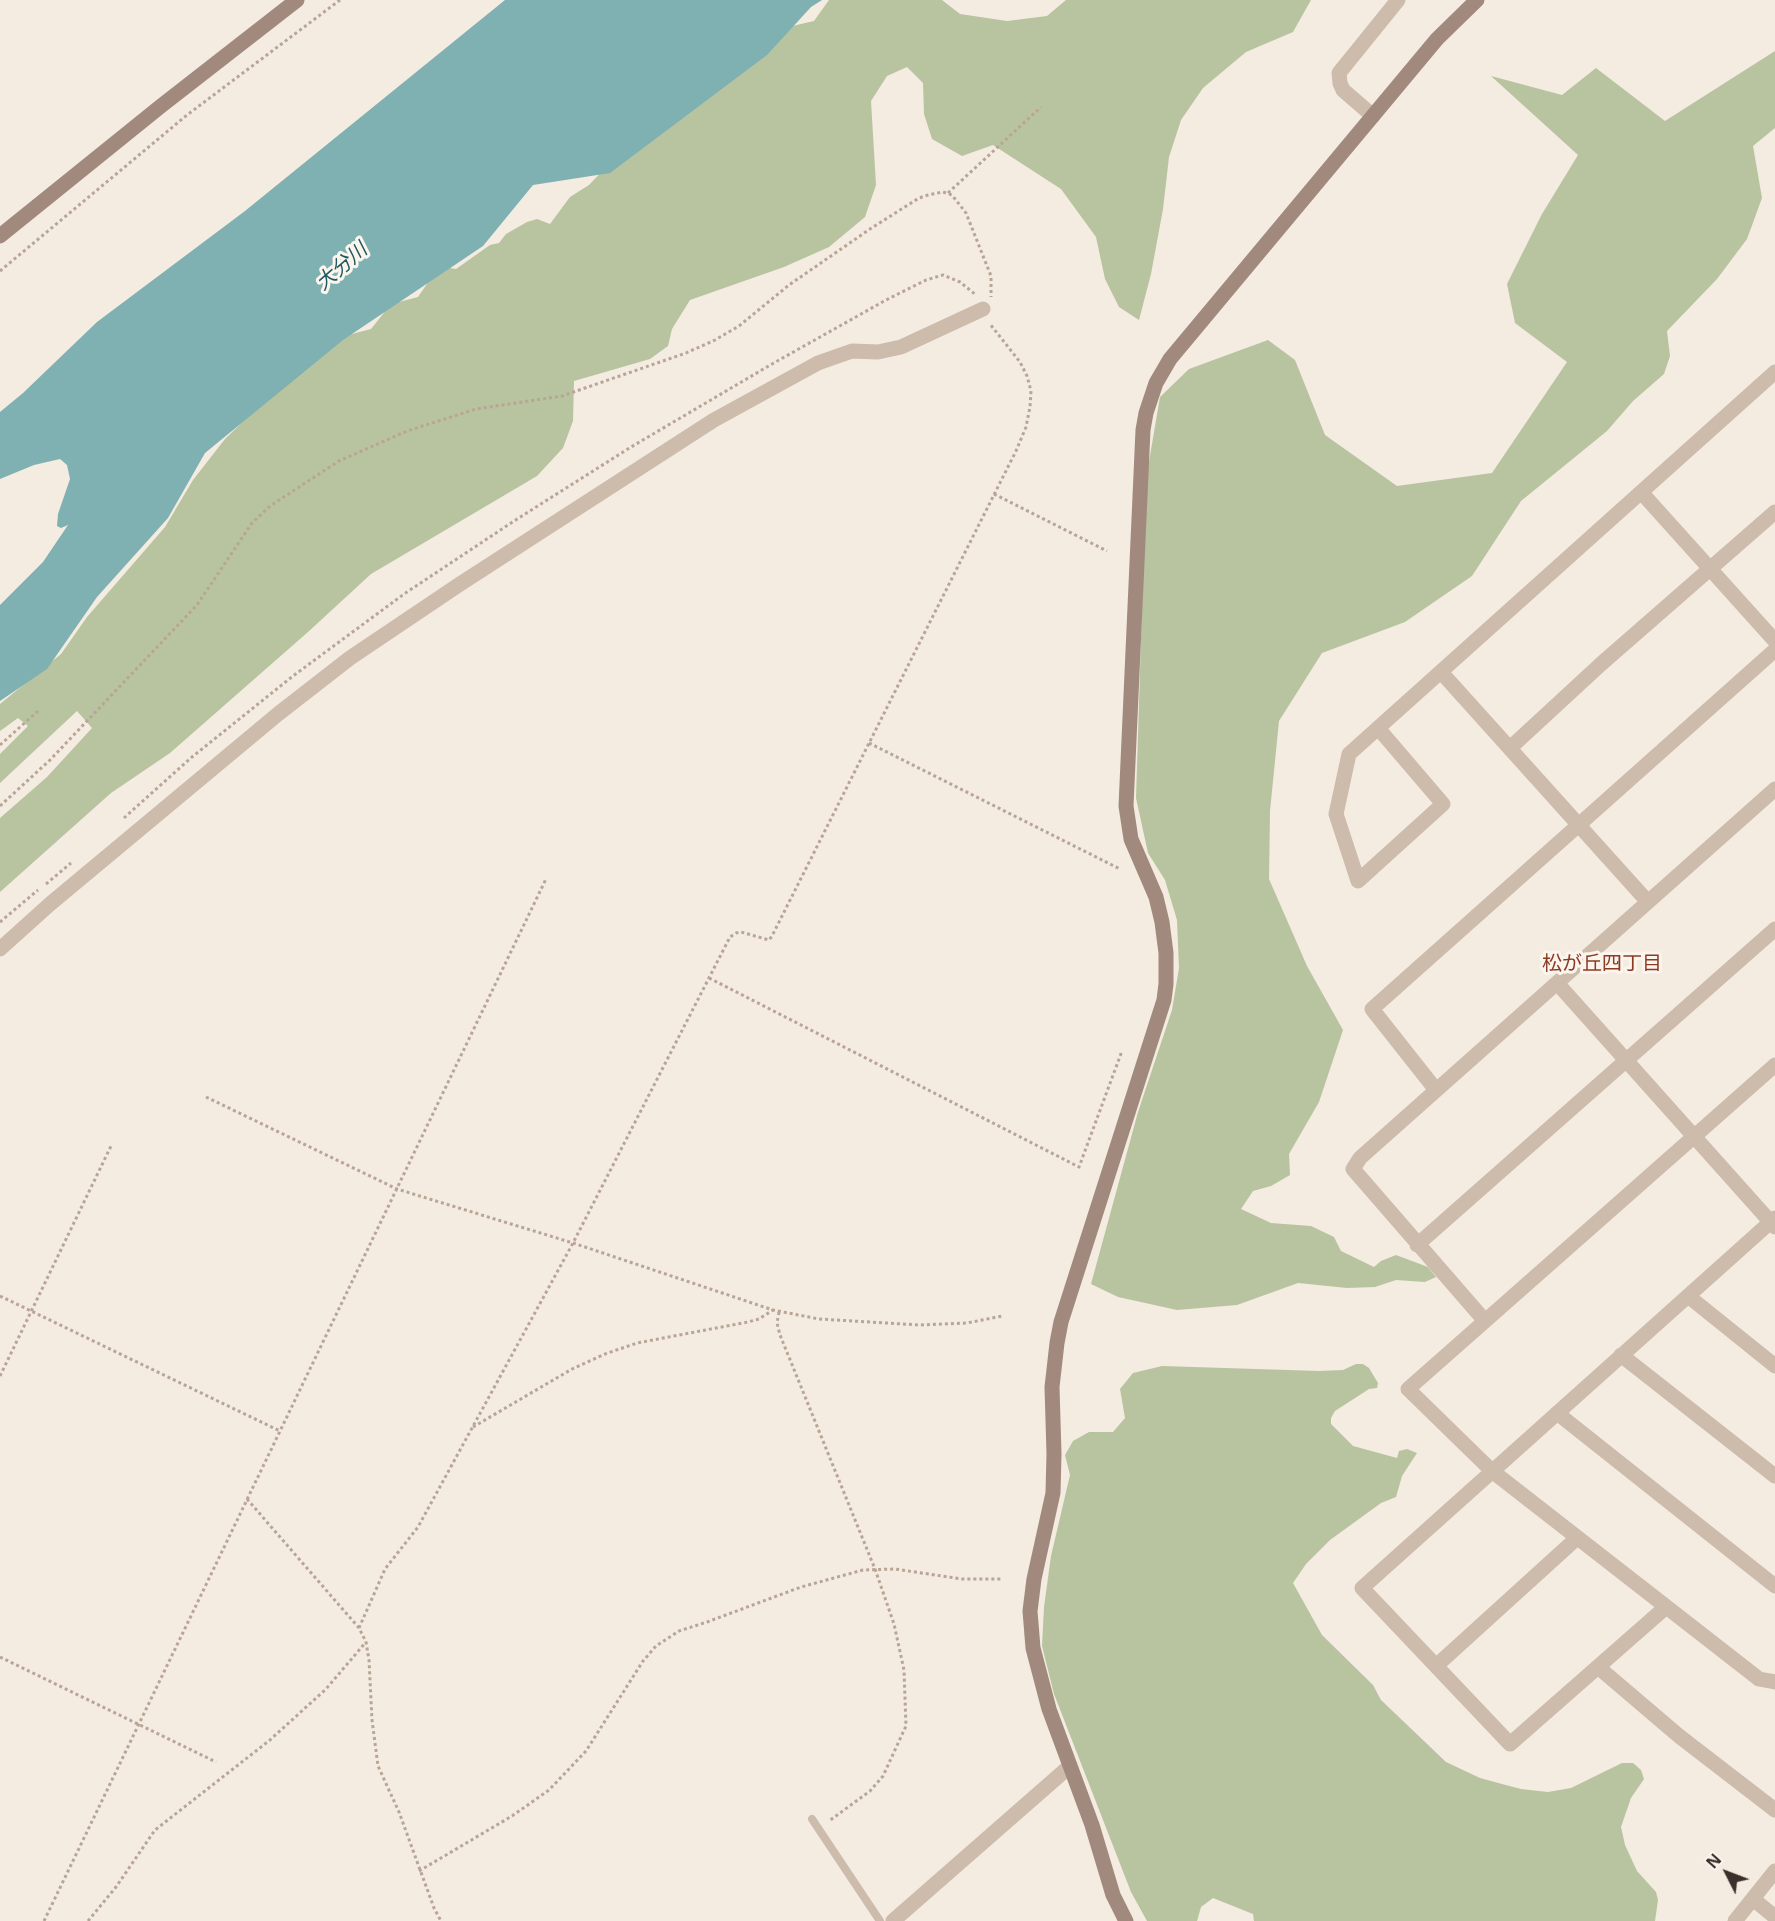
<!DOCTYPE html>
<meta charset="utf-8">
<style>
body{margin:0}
#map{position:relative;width:1775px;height:1921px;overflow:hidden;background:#f4ebe1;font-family:"Noto Sans",sans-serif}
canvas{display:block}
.north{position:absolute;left:1697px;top:1843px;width:60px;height:60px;-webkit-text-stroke:4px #fbf5ee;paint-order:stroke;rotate:312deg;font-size:16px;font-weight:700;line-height:24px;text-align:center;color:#3b302b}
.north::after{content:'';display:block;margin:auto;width:21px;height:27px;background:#3b302b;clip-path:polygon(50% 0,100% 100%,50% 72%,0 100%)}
</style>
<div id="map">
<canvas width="1775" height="1921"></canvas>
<div class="north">N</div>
</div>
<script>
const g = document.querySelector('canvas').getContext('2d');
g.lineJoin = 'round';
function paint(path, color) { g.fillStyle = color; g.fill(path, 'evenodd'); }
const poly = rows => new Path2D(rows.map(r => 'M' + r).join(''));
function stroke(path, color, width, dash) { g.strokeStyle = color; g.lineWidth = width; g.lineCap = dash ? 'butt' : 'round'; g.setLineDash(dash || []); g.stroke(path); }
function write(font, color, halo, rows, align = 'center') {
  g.font = font + ' "Noto Sans","Noto Sans JP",sans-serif'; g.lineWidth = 6; g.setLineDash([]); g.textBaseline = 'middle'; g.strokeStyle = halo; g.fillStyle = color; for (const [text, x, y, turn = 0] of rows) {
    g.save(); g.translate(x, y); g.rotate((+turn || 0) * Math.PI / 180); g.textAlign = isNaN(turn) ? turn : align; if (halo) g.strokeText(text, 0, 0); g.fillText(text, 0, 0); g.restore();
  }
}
paint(poly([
 [829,0,942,0,960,14,1007,21,1047,16,1066,0,1311,0,1293,32,1246,52,1203,88,1181,120,1169,157,1163,209,1151,274,1139,320,1119,307,1105,279,1096,237,1061,189,993,145,962,156,932,139,924,114,923,83,907,67,887,76,871,101,876,185,865,217,829,247,784,267,690,300,672,329,668,346,650,359,574,381,573,421,563,448,537,476,371,574,308,632,170,753,111,793,0,892,0,818,47,777,92,728,77,711,0,783,0,754,28,726,18,718,0,731,0,704,61,654,87,617,165,527,193,480,225,439,258,407,344,336,371,329,391,304,418,297,433,275,444,267,456,269,490,245,499,243,506,234,527,222,537,219,550,224,570,197,589,185,633,139,788,27,814,21],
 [1775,51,1775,128,1753,146,1762,198,1747,239,1717,279,1667,331,1670,356,1664,374,1633,401,1607,431,1521,501,1472,576,1405,622,1322,653,1279,721,1270,811,1269,879,1307,966,1343,1030,1319,1102,1289,1154,1290,1175,1271,1186,1253,1191,1241,1209,1271,1223,1311,1226,1334,1237,1341,1251,1374,1267,1381,1261,1396,1255,1428,1267,1436,1277,1425,1282,1396,1280,1375,1287,1347,1288,1298,1283,1237,1305,1177,1310,1118,1297,1091,1284,1138,1112,1172,1010,1179,968,1177,920,1165,880,1148,853,1136,798,1146,479,1160,397,1189,369,1268,340,1295,360,1325,435,1397,486,1492,473,1567,362,1515,323,1507,284,1542,214,1578,155,1491,76,1562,95,1596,68,1665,121],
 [1356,1364,1363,1364,1369,1368,1378,1383,1377,1388,1369,1389,1335,1411,1331,1418,1331,1424,1353,1446,1397,1458,1399,1451,1407,1449,1417,1453,1402,1476,1396,1497,1381,1503,1330,1540,1306,1564,1293,1583,1322,1635,1373,1685,1381,1700,1446,1762,1480,1778,1502,1784,1521,1789,1548,1792,1571,1788,1622,1763,1633,1763,1641,1770,1644,1779,1631,1798,1621,1827,1625,1845,1637,1871,1656,1892,1658,1900,1655,1921,1254,1921,1253,1914,1213,1898,1201,1907,1197,1921,1147,1921,1131,1892,1054,1694,1042,1646,1044,1607,1051,1556,1070,1475,1065,1455,1073,1441,1089,1432,1113,1432,1125,1418,1120,1389,1133,1373,1162,1366,1319,1371,1343,1370]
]), '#b8c4a0');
paint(poly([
 [505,0,822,0,811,7,767,55,610,173,533,185,483,246,343,340,205,453,168,518,97,597,47,669,0,701,0,605,43,562,68,525,61,528,57,526,58,514,70,479,67,465,60,459,34,465,0,479,0,412,23,393,97,322,245,211]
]), '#7fb0b2');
stroke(poly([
 [948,193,1041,107],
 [0,271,187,115,340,0],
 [994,494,1107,551],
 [869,743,1120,869],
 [0,745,38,711],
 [0,806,50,760,197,605,252,523,270,506,339,461,407,431,476,409,562,396,686,353,715,340,739,326,789,285,870,229,919,198,928,195,943,192,952,195,966,213,991,276,991,297],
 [124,818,192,757,293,676,404,594,514,521,631,447,772,364,886,300,926,280,943,275,960,282,976,295],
 [46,884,71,863],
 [0,922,38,890],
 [709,978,1079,1167,1122,1051],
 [206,1097,397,1189,573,1243,773,1310,819,1319,920,1325,967,1323,1002,1316],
 [0,1296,280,1431],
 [779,1312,777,1323,780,1335,875,1569,894,1624,904,1670,906,1726,883,1776,870,1791,829,1821],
 [0,1376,112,1144],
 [473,1427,572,1369,605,1354,637,1343,748,1322,759,1319,773,1310],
 [247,1499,359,1628,366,1642,369,1660,372,1720,378,1766,399,1812,434,1908,441,1921],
 [359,1628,385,1569,418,1527,573,1243,730,937,736,933,741,932,769,940,772,936,1016,451,1026,427,1030,407,1031,391,1027,376,1020,362,990,324],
 [0,1657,216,1762],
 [419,1871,512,1816,549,1790,586,1751,643,1661,656,1646,679,1631,707,1622,801,1587,863,1570,895,1569,962,1579,1002,1579],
 [44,1921,546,879],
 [88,1921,116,1887,155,1830,270,1740,326,1689,366,1642]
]), '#b9a596', 3, [3, 3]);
stroke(poly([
 [812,1819,880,1921]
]), '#cdbbac', 8);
stroke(poly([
 [1373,116,1343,90,1340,83,1339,73,1398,0],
 [1641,492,1775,641],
 [1441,672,1648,902],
 [1378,728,1443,804,1358,881,1336,814,1349,754,1775,372],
 [1510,748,1601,664,1775,512],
 [0,949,50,904,278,714,350,658,460,584,714,420,818,363,852,351,878,352,901,347,983,309],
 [1557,983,1775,1227],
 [1775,1065,1408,1389,1492,1471,1759,1679,1775,1682],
 [1436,1090,1372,1009,1775,650],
 [1417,1245,1775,929],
 [1688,1296,1775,1366],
 [1485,1321,1353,1169,1360,1158,1775,789],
 [1621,1355,1775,1476],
 [1557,1413,1775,1586],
 [1666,1607,1510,1744,1362,1588,1775,1218],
 [1436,1666,1577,1538],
 [1598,1667,1679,1736,1775,1810],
 [1753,1899,1775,1917],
 [893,1921,1070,1766],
 [1735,1921,1775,1871]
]), '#cdbbac', 15);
stroke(poly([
 [0,236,161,106,297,0],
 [1126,1921,1113,1895,1092,1825,1049,1709,1033,1648,1030,1611,1034,1579,1053,1493,1054,1454,1052,1387,1057,1343,1061,1322,1164,1000,1166,984,1166,953,1162,922,1156,897,1131,839,1126,806,1143,430,1146,413,1156,383,1170,359,1437,39,1477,0]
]), '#a18a7d', 15);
write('italic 20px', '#1f5a5e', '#fbf5ee', [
 ["大分川",342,267,-41]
]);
write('20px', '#8c3b22', '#fbf5ee', [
 ["松が丘四丁目",1602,964]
]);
</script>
